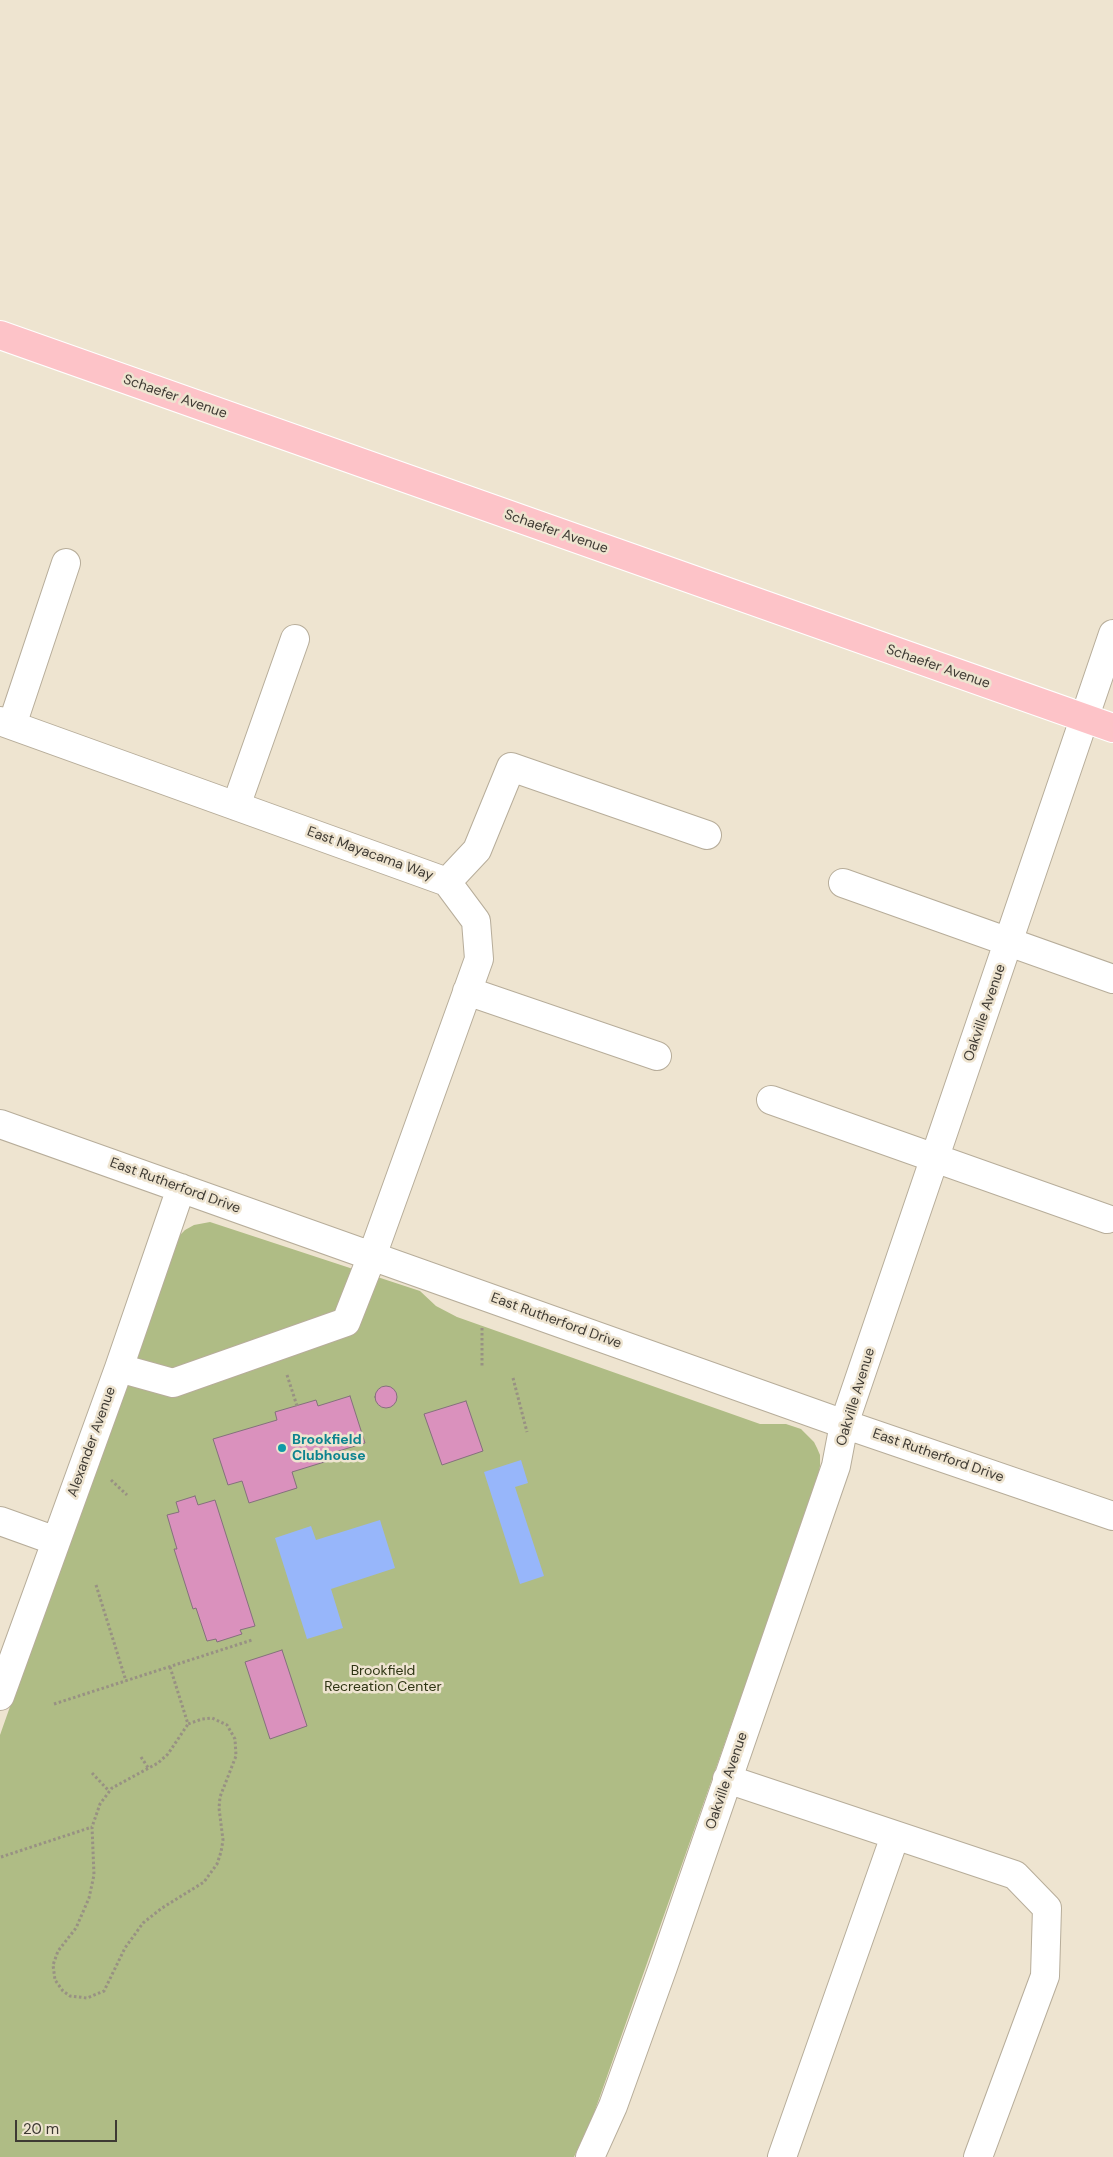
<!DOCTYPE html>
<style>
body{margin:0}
#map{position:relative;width:1113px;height:2157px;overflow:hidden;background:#eee4d0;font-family:"DM Sans",sans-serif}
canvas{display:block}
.scale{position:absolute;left:15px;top:2120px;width:102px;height:22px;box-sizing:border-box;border:2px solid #3e3a33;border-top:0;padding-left:6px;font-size:15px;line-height:18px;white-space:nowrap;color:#3e3a33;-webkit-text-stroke:4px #eee4d0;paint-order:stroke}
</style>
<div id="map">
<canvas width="1113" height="2157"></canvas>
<div class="scale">20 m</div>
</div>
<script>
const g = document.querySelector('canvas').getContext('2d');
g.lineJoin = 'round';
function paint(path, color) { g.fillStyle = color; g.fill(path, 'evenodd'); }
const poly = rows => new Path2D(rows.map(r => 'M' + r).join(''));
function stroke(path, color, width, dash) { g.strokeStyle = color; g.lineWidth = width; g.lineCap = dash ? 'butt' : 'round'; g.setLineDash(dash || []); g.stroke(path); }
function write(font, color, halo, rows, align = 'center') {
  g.font = font + ' "DM Sans",sans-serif'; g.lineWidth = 5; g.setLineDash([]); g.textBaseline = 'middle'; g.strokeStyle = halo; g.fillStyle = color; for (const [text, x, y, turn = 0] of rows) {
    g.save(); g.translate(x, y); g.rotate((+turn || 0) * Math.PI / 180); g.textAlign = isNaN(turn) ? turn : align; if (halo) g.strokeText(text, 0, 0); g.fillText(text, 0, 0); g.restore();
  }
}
paint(poly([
 [210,1222,420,1291,436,1306,457,1317,760,1424,786,1424,801,1429,814,1442,817,1448,820,1455,820,1466,817,1482,593,2116,574,2157,0,2157,0,1735,171,1251,179,1236,185,1230,194,1225]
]), '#afbc85');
paint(poly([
 [521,1460,528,1483,515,1487,544,1576,520,1584,484,1472],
 [380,1520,395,1568,331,1589,343,1628,307,1639,275,1538,311,1526,316,1540]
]), '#97b6fa');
const building = poly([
 '375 1397a11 11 0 1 1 22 0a11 11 0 1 1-22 0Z',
 [350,1396,365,1443,332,1453,334,1459,292,1472,297,1488,249,1503,242,1481,228,1485,213,1439,277,1420,275,1412,316,1400,318,1406,350,1396],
 [466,1401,483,1451,442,1465,424,1414,466,1401],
 [195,1496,198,1505,215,1500,255,1626,240,1630,242,1634,217,1642,216,1639,207,1641,196,1608,193,1609,174,1549,177,1549,167,1515,179,1512,176,1502,195,1496],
 [282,1650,307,1726,270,1739,245,1662,282,1650]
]);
paint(building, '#da91bd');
stroke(building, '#84717c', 1);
const minor = poly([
 [0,721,447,882,476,921,479,959,372,1256,346,1322,173,1383,119,1368],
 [12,725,66,563],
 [236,806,295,639],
 [447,882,477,850,511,767,707,835],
 [843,883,1113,979],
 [467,991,657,1056],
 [771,1100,1107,1219],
 [0,1124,844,1424,1113,1516],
 [0,1521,56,1541],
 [0,1696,119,1368,181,1188],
 [727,1779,1015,1875,1047,1908,1045,1976,978,2157],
 [590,2157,613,2106,663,1967,836,1466,844,1424,1113,634],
 [782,2157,895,1836]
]);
const major = poly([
 [0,335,1113,728]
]);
stroke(minor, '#b7ad9a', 30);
stroke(major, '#fff', 30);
stroke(poly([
 [482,1328,482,1367],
 [287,1375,297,1406],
 [513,1378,527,1432],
 [111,1480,127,1495],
 [96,1585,126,1681],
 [170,1667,188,1724,202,1719,212,1718,227,1725,235,1739,236,1756,220,1797,219,1808,223,1840,221,1852,217,1864,204,1882,162,1908,143,1923,125,1948,104,1991,87,1998,70,1996,63,1991,55,1980,53,1965,58,1951,76,1928,89,1898,94,1875,92,1827,100,1804,112,1788,158,1763,168,1754,188,1724],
 [54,1704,252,1640],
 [141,1757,149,1769],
 [92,1773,109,1791],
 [1,1857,92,1827]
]), '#989183', 3, [2.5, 2.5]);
stroke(minor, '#fff', 28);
stroke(major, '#fdc3c8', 28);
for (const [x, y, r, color] of [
 [282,1448,5,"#0f9aa8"]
]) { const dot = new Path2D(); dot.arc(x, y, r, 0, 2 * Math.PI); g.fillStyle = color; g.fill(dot); stroke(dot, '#eee4d0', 2); }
write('14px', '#3e3a33', '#eee4d0', [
 ["Schaefer Avenue",175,397,19],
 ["Schaefer Avenue",556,532,19],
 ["Schaefer Avenue",938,667,19],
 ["East Mayacama Way",370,854,20],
 ["Oakville Avenue",985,1013,-71],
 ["East Rutherford Drive",175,1186,20],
 ["East Rutherford Drive",556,1321,20],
 ["Oakville Avenue",856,1397,-73],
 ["Alexander Avenue",92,1442,-70],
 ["East Rutherford Drive",938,1456,19],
 ["Oakville Avenue",727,1781,-71]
]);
write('bold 14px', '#0d838f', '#eee4d0', [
 ["Brookfield",292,1440],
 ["Clubhouse",292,1456]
], 'left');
write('14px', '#2e3413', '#eee4d0', [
 ["Brookfield",383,1671],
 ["Recreation Center",383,1687]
]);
</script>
